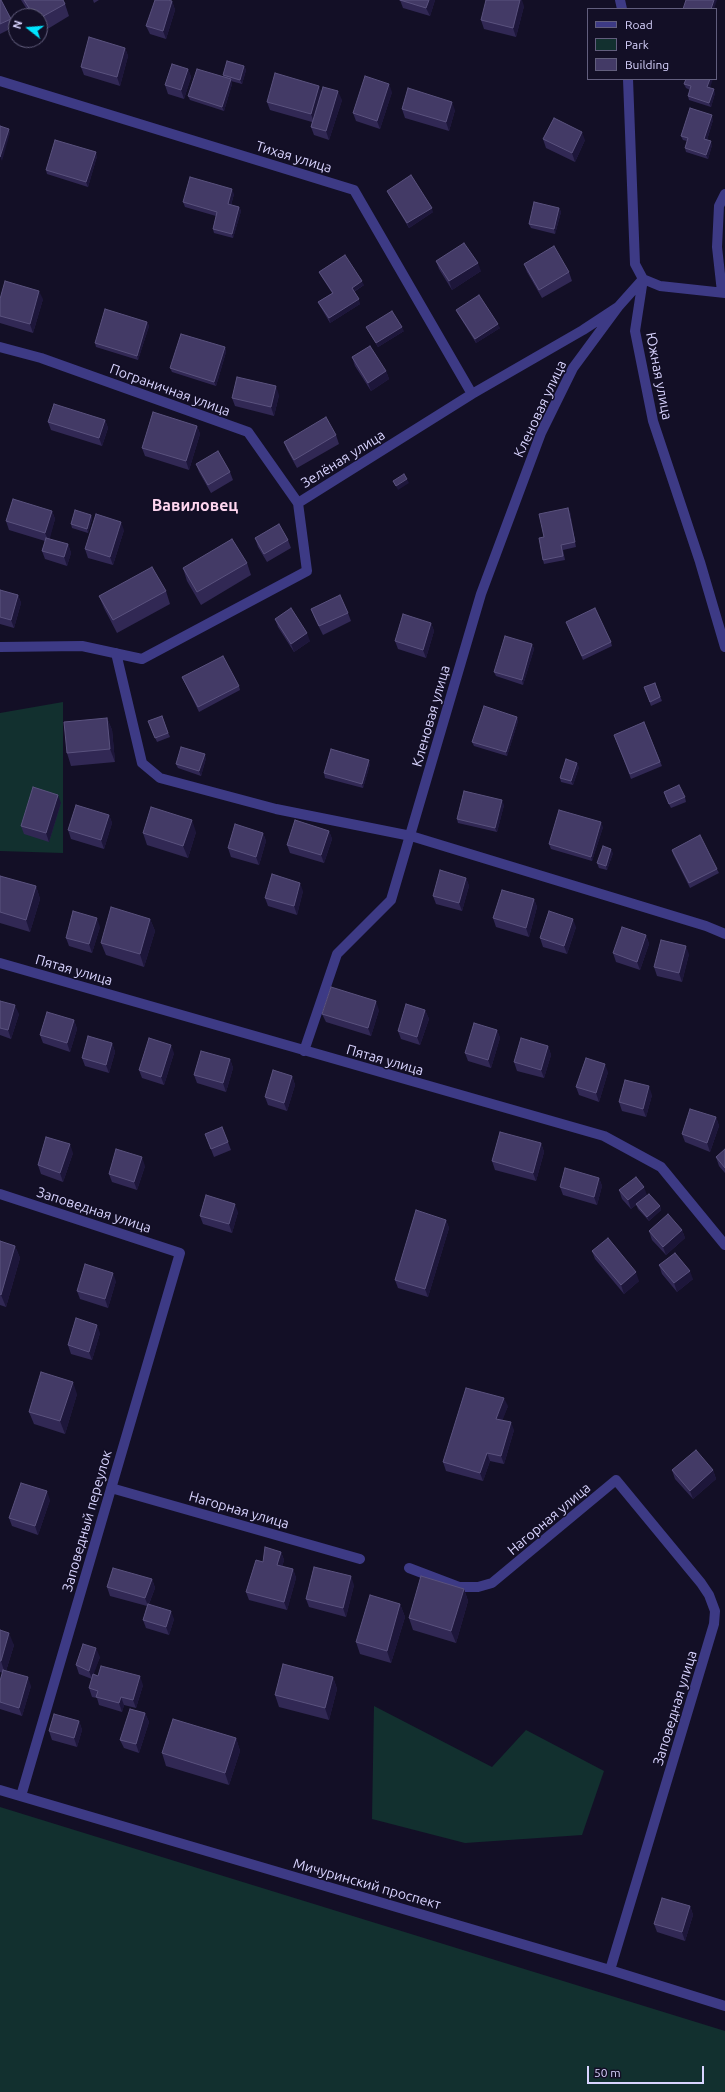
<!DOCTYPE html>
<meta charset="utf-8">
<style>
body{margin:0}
#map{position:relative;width:725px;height:2092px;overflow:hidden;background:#130f26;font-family:Ubuntu,sans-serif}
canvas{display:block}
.legend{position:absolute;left:587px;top:8px;width:130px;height:72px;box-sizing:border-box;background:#130f26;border:1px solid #625e7d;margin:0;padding:5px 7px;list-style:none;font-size:12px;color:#d9d4ff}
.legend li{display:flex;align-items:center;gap:8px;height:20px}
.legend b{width:20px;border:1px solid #625e7d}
.north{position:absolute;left:8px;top:8px;width:40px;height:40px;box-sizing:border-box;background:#130f26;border:1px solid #625e7d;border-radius:50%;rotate:287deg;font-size:11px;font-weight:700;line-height:16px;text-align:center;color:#d9d4ff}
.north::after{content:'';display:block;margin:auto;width:14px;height:18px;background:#00e5ff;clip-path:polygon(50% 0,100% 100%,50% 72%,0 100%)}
.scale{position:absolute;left:587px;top:2066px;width:117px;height:18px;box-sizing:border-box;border:2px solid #d9d4ff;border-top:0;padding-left:5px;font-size:12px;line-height:14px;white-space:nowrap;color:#d9d4ff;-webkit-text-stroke:3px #130f26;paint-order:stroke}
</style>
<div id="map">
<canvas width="725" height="2092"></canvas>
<ul class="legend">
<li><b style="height:5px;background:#3d3a85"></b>Road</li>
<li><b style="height:11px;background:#12302f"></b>Park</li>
<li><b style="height:11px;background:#433a66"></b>Building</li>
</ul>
<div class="north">N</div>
<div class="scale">50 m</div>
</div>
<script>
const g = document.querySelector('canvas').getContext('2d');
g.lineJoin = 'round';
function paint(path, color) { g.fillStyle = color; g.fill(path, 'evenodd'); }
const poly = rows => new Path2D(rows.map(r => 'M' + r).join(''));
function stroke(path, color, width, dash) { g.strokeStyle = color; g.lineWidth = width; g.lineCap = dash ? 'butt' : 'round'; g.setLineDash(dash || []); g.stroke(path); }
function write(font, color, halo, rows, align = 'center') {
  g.font = font + ' Ubuntu,sans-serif'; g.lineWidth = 3; g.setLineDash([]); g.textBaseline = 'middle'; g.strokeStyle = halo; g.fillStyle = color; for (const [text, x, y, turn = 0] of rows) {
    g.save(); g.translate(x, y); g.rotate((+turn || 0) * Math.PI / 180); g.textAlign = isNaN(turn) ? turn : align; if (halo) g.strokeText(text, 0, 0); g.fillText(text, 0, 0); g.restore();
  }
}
paint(poly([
 [63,702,63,853,0,851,0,713],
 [374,1706,492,1767,526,1730,604,1771,582,1835,465,1843,372,1819],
 [0,1807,725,2031,725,2092,0,2092]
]), '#12302f');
stroke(poly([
 [620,0,622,9],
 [628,79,635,264,643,279,635,331,653,421,700,562,725,647],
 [0,81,354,190,472,394],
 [643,279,660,286,725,293],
 [722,292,717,247,719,206,725,194],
 [0,347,41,358,248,432,298,503,307,571,142,659,82,646,0,647],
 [298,503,472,394,583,330,618,307,643,279],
 [116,653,142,763,160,778,276,809,411,836,706,926,725,934],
 [0,963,604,1136,661,1167,725,1245],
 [304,1051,337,954,391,900,481,594,541,433,573,368,618,307],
 [0,1194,180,1253,21,1796],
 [111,1488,360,1559],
 [409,1568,459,1587,478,1587,492,1583,616,1480,701,1583,709,1595,715,1611,714,1624,610,1970],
 [0,1790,610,1970,725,2006]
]), '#3d3a85', 10);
paint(poly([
 [0,0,11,19,14,27,0,34],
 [21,0,63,0,65,4,69,16,41,33,40,32,40,16,31,16],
 [93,0,99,0,94,3],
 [400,0,435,0,430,16,403,8],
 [172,1,175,10,166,39,150,34,146,26],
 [524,6,516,37,484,29,481,20],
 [125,48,128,56,120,86,84,75,81,67],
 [244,66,246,70,242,84,231,81,232,84,224,111,190,100,188,96,224,77,223,75],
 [188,69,191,77,184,99,168,94,165,85],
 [684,84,710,88,715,93,711,107,689,100,688,96,690,90,686,88],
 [319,86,321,92,342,100,329,140,314,135,311,127,312,122,270,110,267,102],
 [392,92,380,129,356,121,353,113],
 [402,109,455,110,449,131,405,118],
 [713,120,707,140,712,145,708,159,686,152,685,148,687,141,683,140,681,136],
 [543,139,585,140,575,162,546,148],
 [97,156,88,187,47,174,46,170],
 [387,191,433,212,409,228,389,195],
 [234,194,231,205,239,207,241,211,233,238,214,233,213,229,216,216,185,207,183,202],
 [559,208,561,212,555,234,531,228,529,224],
 [436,261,481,271,452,290,439,269],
 [524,264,569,272,572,281,542,298,527,272],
 [319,272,364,285,354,292,360,304,330,323,320,306,318,302,332,293,321,276],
 [43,299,33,333,0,323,0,316],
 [456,310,500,328,476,343,458,314],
 [147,322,149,326,138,360,96,347,95,343],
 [366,327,404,331,378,347,368,331],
 [225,347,226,352,216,386,172,372,170,368],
 [352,357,386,371,389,379,371,391,355,366],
 [279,395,274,416,235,406,232,398],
 [105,420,108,428,102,446,51,430,48,422],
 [197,426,200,434,189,470,145,456,142,448],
 [336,435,339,444,297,468,287,450,284,442],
 [196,464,230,472,233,480,211,493,199,472],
 [568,508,570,512,576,547,563,550,565,560,544,564,543,560,544,537],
 [52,511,55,519,49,539,68,544,71,553,67,566,45,559,42,551,45,541,9,530,6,521],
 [91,515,92,519,88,533,72,528,71,524],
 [124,530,113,565,88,558,85,549],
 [255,538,288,540,291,548,267,562,258,547],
 [247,563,251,575,201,605,187,581,183,568],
 [0,590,18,595,21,603,14,628,0,624],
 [166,591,170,604,117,633,104,608,99,596],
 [311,609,348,613,351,621,323,635,314,617],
 [275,619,310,641,294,652,278,627],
 [566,622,611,642,612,646,583,660],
 [431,623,434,631,426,658,398,649,395,641],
 [532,644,534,649,523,685,496,676,494,672],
 [182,677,239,686,240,690,199,712],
 [655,683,662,701,651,706,644,687],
 [162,716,170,737,157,742,148,721],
 [517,717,518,721,507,756,474,746,472,742],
 [107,718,112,730,115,762,71,766,67,753],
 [644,722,662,766,631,779,614,735],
 [206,758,201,776,178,768,176,764],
 [370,764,363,788,325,778,324,773],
 [579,767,573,785,561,782,560,778],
 [665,796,685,797,686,802,671,808],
 [61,803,49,842,24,834,21,826],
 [504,805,497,832,458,823,457,819],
 [109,815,112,823,104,849,71,839,68,830],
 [603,827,592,861,551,849,549,844],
 [329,831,332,839,324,863,290,853,287,845],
 [196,832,188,858,147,845,143,833],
 [263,833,266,841,259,865,231,857,228,848],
 [672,850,717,869,719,873,690,888,673,854],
 [613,853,607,870,599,868,597,863],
 [0,876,36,886,40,899,30,932,0,923],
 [466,878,469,886,462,911,436,904,433,896],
 [303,891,297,915,268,906,265,898],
 [534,899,537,907,529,937,496,927,493,918],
 [150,919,155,931,144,967,106,955,101,943],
 [100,927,92,953,69,946,66,938],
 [576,927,567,954,543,947,540,938],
 [646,935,649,944,640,970,616,962,613,953],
 [689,954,682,982,657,976,654,967],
 [0,1001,19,1014,11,1039,0,1035],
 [379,1010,371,1036,326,1022,322,1014],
 [425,1010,429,1019,420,1045,401,1039,398,1031],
 [74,1020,77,1029,70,1052,43,1043,40,1035],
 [497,1030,500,1038,491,1068,468,1061,465,1053],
 [112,1043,115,1052,109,1073,85,1066,82,1058],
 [548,1046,551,1055,544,1078,517,1071,514,1062],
 [174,1053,164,1085,142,1078,139,1070],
 [230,1059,233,1068,226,1092,197,1083,194,1075],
 [608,1072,599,1102,579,1095,576,1087],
 [292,1076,295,1085,287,1111,268,1105,265,1097],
 [652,1095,646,1117,622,1111,619,1102],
 [716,1117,719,1126,710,1152,685,1142,682,1134],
 [205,1134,228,1142,231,1150,214,1157],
 [541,1143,544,1152,536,1181,495,1170,492,1161],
 [725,1149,725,1173,719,1166,716,1157],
 [73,1153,63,1182,41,1174,38,1165],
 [145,1166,137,1190,112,1182,109,1174],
 [599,1178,602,1186,597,1205,563,1195,560,1187],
 [619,1190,647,1195,660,1206,661,1210,649,1221,638,1209,636,1204,647,1196,631,1209,622,1199],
 [238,1212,232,1233,203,1224,200,1216],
 [446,1220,449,1228,428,1297,398,1288,395,1280],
 [682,1230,685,1238,666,1255,652,1240,649,1231],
 [0,1241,15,1246,20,1258,6,1307,0,1305],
 [592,1251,639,1281,624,1294,595,1259],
 [659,1265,693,1279,677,1292,662,1274],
 [116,1281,108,1308,80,1299,77,1291],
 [100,1333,92,1360,71,1354,68,1345],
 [77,1394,65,1434,34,1424,29,1412],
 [508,1406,502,1420,514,1430,504,1464,490,1461,483,1481,446,1471,443,1462],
 [672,1470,713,1470,716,1479,693,1499,675,1479],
 [50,1500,38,1535,12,1526,9,1518],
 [281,1552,284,1560,282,1567,293,1569,296,1578,287,1610,249,1600,246,1592,263,1562],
 [152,1579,155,1588,149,1604,174,1619,169,1635,146,1628,143,1620,147,1606,110,1596,107,1587],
 [354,1585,346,1617,309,1607,306,1599],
 [464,1589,468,1601,456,1643,413,1630,409,1618],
 [400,1604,405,1617,391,1663,360,1654,356,1642],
 [0,1630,14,1645,6,1671,31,1686,22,1716,0,1709,0,1681,3,1673,0,1672],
 [100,1657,93,1674,98,1676,143,1685,136,1708,124,1705,122,1712,99,1705,97,1698,92,1697,89,1688,92,1679,79,1674,76,1665],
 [333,1677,337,1689,329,1720,279,1707,275,1695],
 [145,1713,149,1722,139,1753,124,1748,120,1740],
 [79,1721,82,1730,77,1747,52,1740,49,1731],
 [236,1738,240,1751,229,1785,166,1766,162,1753],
 [690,1906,693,1915,685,1941,657,1932,654,1924]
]), '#312854');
paint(poly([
 [429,0,435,0,430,16,426,8],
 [520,0,522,0,524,6,516,37,513,28],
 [714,0,717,0,714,9,711,9],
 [172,1,175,10,166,39,163,31],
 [125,48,128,56,120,86,117,77],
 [244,66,246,70,242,84,240,80],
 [188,69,191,77,184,99,181,90],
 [231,79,232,84,224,111,222,107],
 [710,79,713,79,709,91,707,87],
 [389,84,392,92,380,129,377,121],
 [319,86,322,94,314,123,311,114],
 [714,89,715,93,711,107,709,103],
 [338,91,342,100,329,140,326,131],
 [452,102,455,110,449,131,446,122],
 [712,115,713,120,706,143,704,139],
 [9,129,10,133,2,161,0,157],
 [582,132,585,140,575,162,572,153],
 [711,141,712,145,708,159,706,155],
 [96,152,97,156,88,187,86,182],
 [232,189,234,194,230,208,228,204],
 [239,207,241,211,233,238,232,234],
 [432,208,433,212,409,228,407,223],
 [559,208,561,212,555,234,554,229],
 [478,263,481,271,452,290,449,281],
 [362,281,364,285,353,292,352,288],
 [39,291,43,299,33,333,30,324],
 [359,299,360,304,330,323,329,318],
 [147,322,149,326,138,360,137,356],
 [498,324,500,328,476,343,475,339],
 [402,327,404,331,378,347,376,343],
 [225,347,226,352,216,386,214,382],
 [386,371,389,379,371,391,368,383],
 [276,386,279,395,274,416,271,407],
 [105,420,108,428,102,446,99,438],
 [197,426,200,434,189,470,186,461],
 [407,479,409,483,398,490,396,486],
 [568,508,570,512,576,547,575,542],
 [52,511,55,519,49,542,45,533],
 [91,515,92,519,88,533,87,529],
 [121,522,124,530,113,565,110,557],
 [68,544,71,553,67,566,64,557],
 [18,595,21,603,14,628,11,620],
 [431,623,434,631,426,658,423,650],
 [307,633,310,641,294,652,291,644],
 [532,644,534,649,523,685,522,680],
 [517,717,518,721,507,756,506,752],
 [107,718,112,730,115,762,110,749],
 [205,754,206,758,201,776,199,771],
 [369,760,370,764,363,788,362,784],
 [577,763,579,767,573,785,571,781],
 [58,795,61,803,49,842,46,833],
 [502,800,504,805,497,832,495,828],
 [109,815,112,823,104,849,101,840],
 [192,820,196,832,188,858,183,846],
 [601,822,603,827,592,861,591,857],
 [329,831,332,839,324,863,321,855],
 [263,833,266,841,259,865,256,857],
 [611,849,613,853,607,870,606,866],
 [466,878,469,886,462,911,459,903],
 [300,883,303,891,297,915,294,906],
 [36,886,40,899,30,932,26,920],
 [534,899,537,907,529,937,526,928],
 [97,918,100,927,92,953,89,944],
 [150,919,155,931,144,967,140,954],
 [573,919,576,927,567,954,564,946],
 [646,935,649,944,640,970,637,962],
 [686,946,689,954,682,982,679,973],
 [376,1001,379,1010,371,1036,368,1028],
 [15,1005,19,1014,11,1039,8,1030],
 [425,1010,429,1019,420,1045,417,1037],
 [74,1020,77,1029,70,1052,67,1043],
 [497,1030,500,1038,491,1068,488,1060],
 [112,1043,115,1052,109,1073,106,1065],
 [171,1045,174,1053,164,1085,161,1077],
 [548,1046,551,1055,544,1078,541,1070],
 [230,1059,233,1068,226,1092,223,1083],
 [605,1064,608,1072,599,1102,596,1093],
 [292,1076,295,1085,287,1111,284,1103],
 [649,1086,652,1095,646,1117,643,1109],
 [716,1117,719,1126,710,1152,707,1143],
 [541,1143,544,1152,536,1181,533,1173],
 [70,1144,73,1153,63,1182,60,1173],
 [142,1157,145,1166,137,1190,134,1182],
 [599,1178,602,1186,597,1205,594,1197],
 [644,1187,647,1195,631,1209,628,1200],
 [235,1204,238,1212,232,1233,229,1224],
 [660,1206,661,1210,649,1221,647,1217],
 [446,1220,449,1228,428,1297,425,1289],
 [682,1230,685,1238,666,1255,663,1247],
 [15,1246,20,1258,6,1307,1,1295],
 [690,1271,693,1279,677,1292,674,1283],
 [636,1272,639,1281,624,1294,621,1285],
 [113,1273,116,1281,108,1308,105,1299],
 [97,1325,100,1333,92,1360,89,1352],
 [73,1382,77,1394,65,1434,60,1421],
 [504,1398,508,1406,500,1427,496,1419],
 [511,1422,514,1430,504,1464,501,1456],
 [487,1453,490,1461,483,1481,480,1473],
 [713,1470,716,1479,693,1499,690,1491],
 [47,1491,50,1500,38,1535,35,1526],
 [281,1552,284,1560,280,1574,277,1565],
 [293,1569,296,1578,287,1610,284,1602],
 [351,1576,354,1585,346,1617,343,1608],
 [152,1579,155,1588,148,1606,145,1598],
 [464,1589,468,1601,456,1643,451,1631],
 [400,1604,405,1617,391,1663,387,1651],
 [171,1611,174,1619,169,1635,166,1627],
 [9,1633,14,1645,5,1674,1,1661],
 [96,1648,100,1657,92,1679,89,1671],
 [140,1676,143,1685,136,1708,133,1700],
 [28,1677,31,1686,22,1716,19,1708],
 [333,1677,337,1689,329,1720,325,1708],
 [121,1697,124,1705,122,1712,119,1703],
 [145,1713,149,1722,139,1753,136,1744],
 [79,1721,82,1730,77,1747,74,1738],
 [236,1738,240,1751,229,1785,225,1773],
 [690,1906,693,1915,685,1941,682,1932]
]), '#1d163a');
const building = poly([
 [0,0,1,0,11,19,0,24,0,0],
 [24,0,63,0,65,4,40,18,40,16,34,16,24,0],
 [155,0,168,0,172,1,163,31,146,26,155,0],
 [400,0,429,0,426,8,400,0],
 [486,0,520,0,513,28,481,20,486,0],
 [686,0,714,0,711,9,683,9,686,0],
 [89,37,125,48,117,77,81,67,89,37],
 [227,61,244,66,240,80,223,75,227,61],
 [172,64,188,69,181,90,165,85,172,64],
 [197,69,231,79,222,107,188,96,197,69],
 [275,73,319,86,311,114,267,102,275,73],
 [365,76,389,84,377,121,353,113,365,76],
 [686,79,710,79,707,87,714,89,709,103,688,96,691,86,684,84,686,79],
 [323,87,338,91,326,131,311,127,323,87],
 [408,88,452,102,446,122,402,109,408,88],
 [690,108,712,115,704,139,711,141,706,155,685,148,688,138,681,136,690,108],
 [554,118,582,132,572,153,543,139,554,118],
 [0,126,9,129,0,157,0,126],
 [55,140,96,152,86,182,46,170,55,140],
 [411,175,432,208,407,223,387,191,411,175],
 [190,177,232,189,228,204,239,207,232,234,213,229,217,212,183,202,190,177],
 [534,202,559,208,554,229,529,224,534,202],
 [464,243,478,263,449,281,436,261,464,243],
 [554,246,569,272,539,290,524,264,554,246],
 [345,255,362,281,352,288,359,299,329,318,318,302,333,293,319,272,345,255],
 [5,281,39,291,30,324,0,316,0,299,5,281],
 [479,295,498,324,475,339,456,310,479,295],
 [105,309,147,322,137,356,95,343,105,309],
 [392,311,402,327,376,343,366,327,392,311],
 [181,334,225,347,214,382,170,368,181,334],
 [370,346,386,371,368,383,352,357,370,346],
 [237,377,276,386,271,407,232,398,237,377],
 [54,404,105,420,99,438,48,422,54,404],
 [153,412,197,426,186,461,142,448,153,412],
 [326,417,336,435,294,460,284,442,326,417],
 [218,451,230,472,208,485,196,464,218,451],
 [404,474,407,479,396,486,393,481,404,474],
 [13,499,52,511,45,533,6,521,13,499],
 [568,508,575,542,561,545,563,556,543,560,539,538,544,537,539,514,568,508],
 [75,510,91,515,87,529,71,524,75,510],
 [96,514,121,522,110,557,85,549,96,514],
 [279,524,288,540,264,554,255,538,279,524],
 [46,538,68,544,64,557,42,551,46,538],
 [232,539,247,563,197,592,183,568,232,539],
 [152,567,166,591,113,620,99,596,152,567],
 [0,590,18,595,11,620,0,617,0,590],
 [340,595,348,613,319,626,311,609,340,595],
 [291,608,307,633,291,644,275,619,291,608],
 [595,608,611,642,582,656,566,622,595,608],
 [403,614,431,623,423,650,395,641,403,614],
 [505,636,532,644,522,680,494,672,505,636],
 [223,656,239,686,198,707,182,677,223,656],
 [655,683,660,697,650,702,644,687,655,683],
 [484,706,517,717,506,752,472,742,484,706],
 [162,716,168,733,155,738,148,721,162,716],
 [107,718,110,749,67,753,64,722,107,718],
 [644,722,660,762,630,774,614,735,644,722],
 [181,747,205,754,199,771,176,764,181,747],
 [331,749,369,760,362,784,324,773,331,749],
 [566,759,577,763,571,781,560,778,566,759],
 [679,785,685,797,669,804,664,792,679,785],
 [33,787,58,795,46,833,21,826,33,787],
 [464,791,502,800,495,828,457,819,464,791],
 [76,805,109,815,101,840,68,830,76,805],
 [151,807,192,820,183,846,143,833,151,807],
 [559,810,601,822,591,857,549,844,559,810],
 [295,820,329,831,321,855,287,845,295,820],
 [235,824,263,833,256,857,228,848,235,824],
 [700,835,717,869,689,883,672,850,700,835],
 [603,846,611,849,606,866,597,863,603,846],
 [440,870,466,878,459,903,433,896,440,870],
 [272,874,300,883,294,906,265,898,272,874],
 [0,876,36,886,26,920,0,912,0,876],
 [502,890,534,899,526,928,493,918,502,890],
 [111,907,150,919,140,954,101,943,111,907],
 [73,911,97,918,89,944,66,938,73,911],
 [549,911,573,919,564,946,540,938,549,911],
 [622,927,646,935,637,962,613,953,622,927],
 [661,940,686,946,679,973,654,967,661,940],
 [331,987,376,1001,368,1028,322,1014,331,987],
 [0,1001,15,1005,8,1030,0,1028,0,1001],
 [406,1004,425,1010,417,1037,398,1031,406,1004],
 [47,1012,74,1020,67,1043,40,1035,47,1012],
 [474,1023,497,1030,488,1060,465,1053,474,1023],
 [88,1036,112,1043,106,1065,82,1058,88,1036],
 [149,1038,171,1045,161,1077,139,1070,149,1038],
 [521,1038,548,1046,541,1070,514,1062,521,1038],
 [201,1051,230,1059,223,1083,194,1075,201,1051],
 [586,1058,605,1064,596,1093,576,1087,586,1058],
 [273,1070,292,1076,284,1103,265,1097,273,1070],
 [625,1080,649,1086,643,1109,619,1102,625,1080],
 [690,1109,716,1117,707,1143,682,1134,690,1109],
 [222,1127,228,1142,211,1149,205,1134,222,1127],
 [500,1132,541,1143,533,1173,492,1161,500,1132],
 [46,1137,70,1144,60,1173,38,1165,46,1137],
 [116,1149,142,1157,134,1182,109,1174,116,1149],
 [725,1149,725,1168,716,1157,725,1149],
 [565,1168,599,1178,594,1197,560,1187,565,1168],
 [636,1177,644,1187,628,1200,619,1190,636,1177],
 [649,1194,660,1206,647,1217,636,1204,649,1194],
 [206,1195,235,1204,229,1224,200,1216,206,1195],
 [416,1210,446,1220,425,1289,395,1280,416,1210],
 [668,1214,682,1230,663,1247,649,1231,668,1214],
 [608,1238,636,1272,621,1285,592,1251,608,1238],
 [0,1241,15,1246,1,1295,0,1294,0,1241],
 [675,1253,690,1271,674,1283,659,1265,675,1253],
 [85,1264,113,1273,105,1299,77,1291,85,1264],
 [76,1318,97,1325,89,1352,68,1345,76,1318],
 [41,1372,73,1382,60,1421,29,1412,41,1372],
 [466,1388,504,1398,496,1419,511,1422,501,1456,487,1453,480,1473,443,1462,466,1388],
 [696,1450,713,1470,690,1491,672,1470,696,1450],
 [21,1483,47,1491,35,1526,9,1518,21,1483],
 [265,1547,281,1552,277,1565,293,1569,284,1602,246,1592,256,1560,263,1562,265,1547],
 [314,1567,351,1576,343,1608,306,1599,314,1567],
 [113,1568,152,1579,145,1598,107,1587,113,1568],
 [421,1576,464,1589,451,1631,409,1618,421,1576],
 [370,1595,400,1604,387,1651,356,1642,370,1595],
 [148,1604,171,1611,166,1627,143,1620,148,1604],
 [0,1630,9,1633,1,1661,0,1661,0,1630],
 [83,1644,96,1648,89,1671,76,1665,83,1644],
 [283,1664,333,1677,325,1708,275,1695,283,1664],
 [101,1666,140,1676,133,1700,121,1697,119,1703,96,1697,98,1691,89,1688,93,1674,98,1676,101,1666],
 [3,1670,28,1677,19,1708,0,1702,0,1681,3,1670],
 [130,1709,145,1713,136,1744,120,1740,130,1709],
 [54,1714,79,1721,74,1738,49,1731,54,1714],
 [173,1719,236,1738,225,1773,162,1753,173,1719],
 [662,1898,690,1906,682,1932,654,1924,662,1898]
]);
paint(building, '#433a66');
stroke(building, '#5a527e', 1);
write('14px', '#d9d4ff', '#130f26', [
 ["Тихая улица",294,157,17],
 ["Южная улица",659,376,79],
 ["Пограничная улица",170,390,20],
 ["Кленовая улица",540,409,-65],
 ["Зелёная улица",343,459,-32],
 ["Кленовая улица",431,716,-74],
 ["Пятая улица",74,970,16],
 ["Пятая улица",385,1060,16],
 ["Заповедная улица",94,1210,18],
 ["Нагорная улица",239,1510,16],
 ["Нагорная улица",549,1519,-40],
 ["Заповедный переулок",87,1521,-74],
 ["Заповедная улица",675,1708,-73],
 ["Мичуринский проспект",367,1884,16]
]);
write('bold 16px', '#ffd6f0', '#130f26', [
 ["Вавиловец",195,506]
]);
</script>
